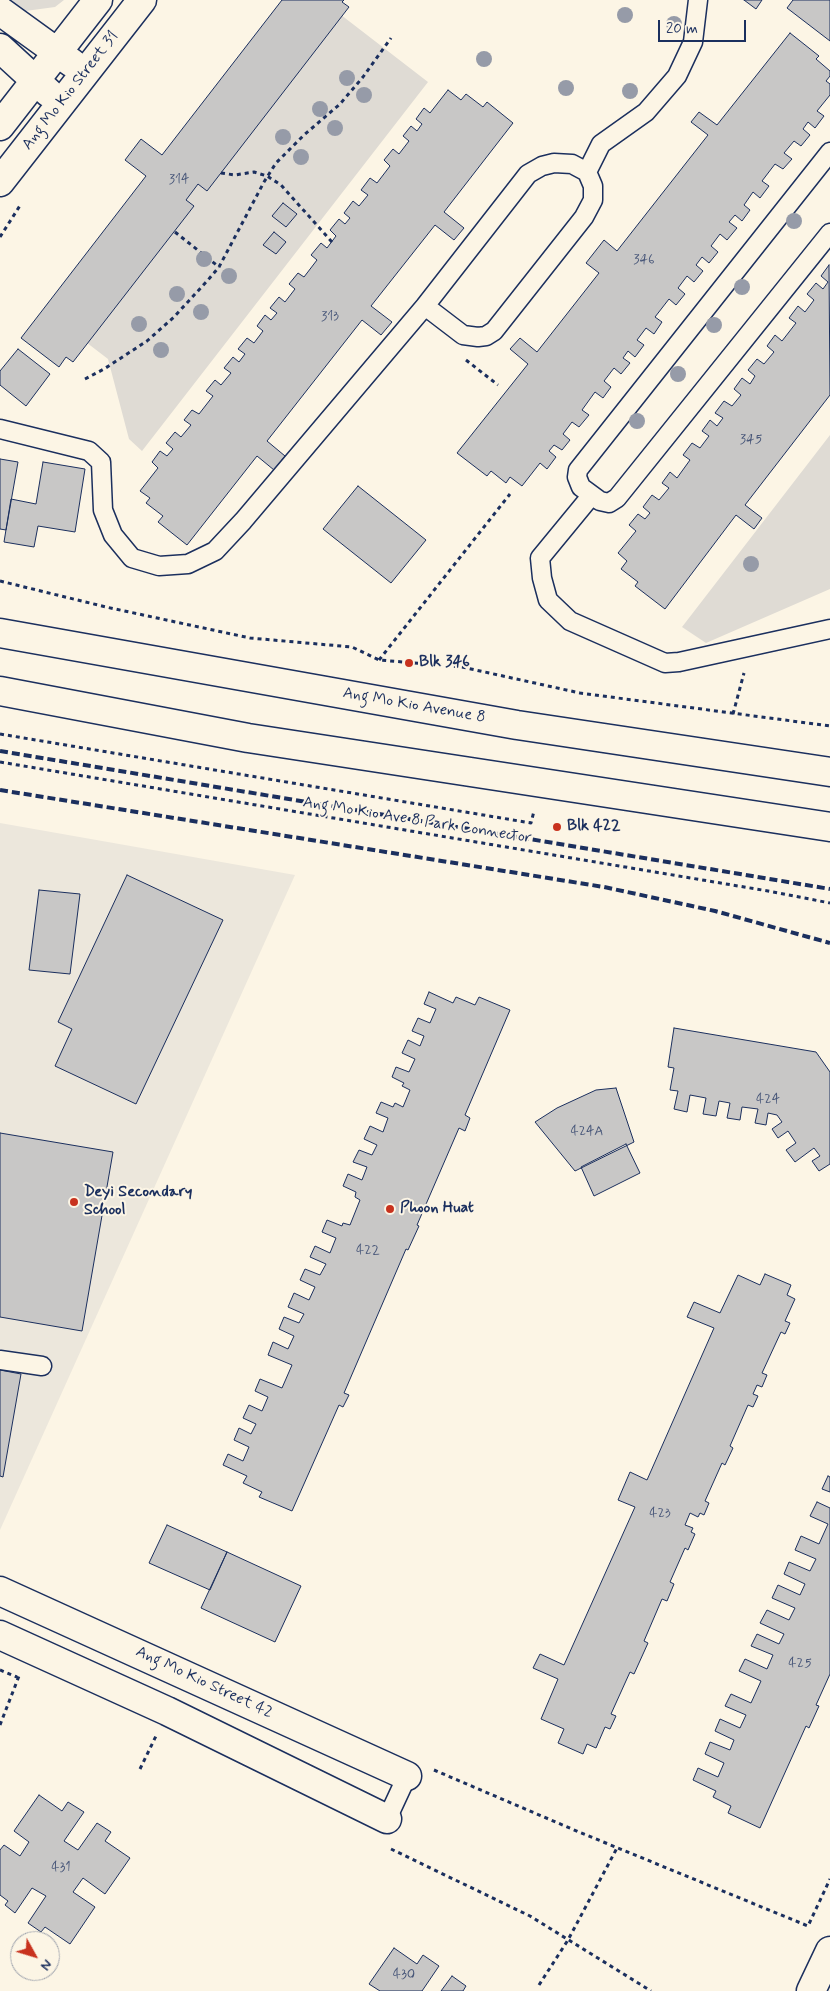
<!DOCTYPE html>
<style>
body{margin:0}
#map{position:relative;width:830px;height:1991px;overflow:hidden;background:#fcf5e5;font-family:Mynerve,sans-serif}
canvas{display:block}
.north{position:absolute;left:10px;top:1931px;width:50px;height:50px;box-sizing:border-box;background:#fcf5e5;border:1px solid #a2a6af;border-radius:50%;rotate:129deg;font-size:14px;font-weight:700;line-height:20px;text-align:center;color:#1b2f5e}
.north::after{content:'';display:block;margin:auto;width:18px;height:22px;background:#c8321e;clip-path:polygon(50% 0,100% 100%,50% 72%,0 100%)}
.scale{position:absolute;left:658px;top:20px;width:88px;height:22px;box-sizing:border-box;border:2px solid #1b2f5e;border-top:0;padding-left:6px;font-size:15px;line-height:18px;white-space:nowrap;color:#1b2f5e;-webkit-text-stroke:4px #fcf5e5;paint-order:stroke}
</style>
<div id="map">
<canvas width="830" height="1991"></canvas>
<div class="north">N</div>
<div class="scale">20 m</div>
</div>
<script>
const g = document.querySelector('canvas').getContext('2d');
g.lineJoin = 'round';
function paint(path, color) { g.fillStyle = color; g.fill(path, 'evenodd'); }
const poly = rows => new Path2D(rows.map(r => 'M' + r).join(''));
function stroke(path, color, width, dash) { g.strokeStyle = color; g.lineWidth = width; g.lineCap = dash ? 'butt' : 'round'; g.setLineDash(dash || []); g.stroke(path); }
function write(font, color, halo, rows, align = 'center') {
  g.font = font + ' Mynerve,sans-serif'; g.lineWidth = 4; g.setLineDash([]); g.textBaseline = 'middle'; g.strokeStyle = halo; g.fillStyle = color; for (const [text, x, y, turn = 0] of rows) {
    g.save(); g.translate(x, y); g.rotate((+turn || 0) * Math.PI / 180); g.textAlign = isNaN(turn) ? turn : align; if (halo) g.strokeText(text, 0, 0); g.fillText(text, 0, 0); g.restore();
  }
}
paint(poly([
 [0,823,295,875,0,1530]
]), '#ece7dc');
paint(poly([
 [3,0,64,0,55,7,18,12],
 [332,8,428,82,142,451,129,439,108,359,78,336],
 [830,435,830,589,706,643,682,627]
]), '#dfdbd4');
const building = poly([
 [282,0,344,0,342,2,349,7,207,191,198,184,186,200,194,206,73,362,66,357,59,367,21,338,146,176,125,160,141,139,162,155,282,0],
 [744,0,762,0,756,9,744,0],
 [793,0,830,0,830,41,787,8,793,0],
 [790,33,819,56,816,59,830,71,830,76,826,81,830,84,830,95,817,111,824,116,815,128,808,122,803,129,810,135,801,146,794,141,784,153,792,159,783,169,775,164,762,181,769,186,760,198,753,192,744,205,750,210,742,221,735,215,729,222,737,228,727,240,720,234,711,246,718,252,709,263,702,257,696,265,703,271,694,282,687,276,678,288,685,294,676,305,669,299,655,317,662,322,654,334,646,328,637,340,644,345,635,357,628,351,623,358,630,363,621,374,614,368,604,381,611,387,603,398,595,392,582,410,589,415,579,427,572,422,563,434,570,440,562,450,554,445,549,451,556,457,547,469,540,463,522,486,510,477,506,483,491,471,487,476,457,453,528,364,510,349,520,338,537,352,599,273,586,263,604,240,617,251,708,135,691,122,699,112,717,125,790,33],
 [448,90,461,100,466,94,483,107,487,102,513,123,444,212,464,228,454,240,435,225,371,306,392,322,381,335,362,320,267,441,285,456,274,470,257,456,187,545,158,522,163,516,146,503,150,498,140,491,158,468,152,462,160,451,167,456,173,449,166,443,175,432,181,437,191,425,184,420,192,410,199,414,213,396,206,391,215,380,221,385,231,373,224,368,233,357,239,362,245,354,238,349,247,338,254,343,263,331,257,326,265,315,271,320,277,313,270,308,279,297,285,302,295,289,289,284,298,273,304,277,317,260,311,255,321,243,327,248,336,236,330,230,339,219,345,224,350,218,344,213,353,201,359,206,368,195,361,190,370,178,377,183,390,166,384,160,393,149,399,154,409,141,403,136,411,126,417,131,422,124,416,119,424,108,430,113,448,90],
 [283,203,297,214,286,227,272,216,283,203],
 [274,232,286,242,276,254,263,245,274,232],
 [829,265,830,395,745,505,762,518,754,529,736,515,665,609,635,586,638,582,621,569,627,561,618,553,636,531,629,525,638,514,645,519,650,513,643,507,652,495,659,500,669,488,662,483,670,472,677,478,690,460,683,455,692,443,700,448,709,436,702,431,710,420,717,426,723,418,715,413,724,401,732,406,741,395,734,389,742,378,750,384,755,376,748,370,757,359,764,364,774,352,767,346,775,335,782,341,796,323,789,318,798,306,805,312,814,300,807,294,816,283,823,289,828,282,821,276,829,265],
 [18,349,50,374,26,406,0,385,0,371,18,349],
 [0,459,18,462,6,530,0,529,0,459],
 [43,462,85,469,75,532,38,526,34,547,4,542,11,499,36,504,43,462],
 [358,486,426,540,391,583,323,529,358,486],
 [127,875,223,920,136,1104,55,1066,72,1029,58,1022,127,875],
 [39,890,80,894,70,974,29,970,39,890],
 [429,992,453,1003,456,997,475,1005,479,997,510,1010,465,1115,470,1118,465,1131,459,1128,417,1225,419,1226,408,1250,406,1249,344,1393,349,1395,343,1407,339,1405,292,1511,259,1497,262,1492,243,1483,247,1476,223,1465,228,1454,243,1461,249,1447,234,1440,239,1428,251,1434,256,1424,243,1418,249,1405,262,1411,268,1397,255,1391,260,1379,282,1388,292,1365,268,1355,273,1342,288,1349,294,1336,279,1329,284,1317,299,1323,304,1314,288,1307,294,1293,309,1300,315,1287,300,1280,305,1269,320,1275,326,1264,310,1257,315,1246,330,1253,336,1238,322,1232,327,1220,342,1226,343,1223,350,1225,360,1200,355,1197,356,1192,343,1186,348,1174,362,1180,367,1167,353,1162,359,1150,372,1155,377,1145,364,1139,370,1126,383,1132,388,1118,376,1113,381,1102,393,1107,395,1103,403,1107,410,1090,402,1086,404,1083,392,1077,396,1067,409,1072,415,1059,402,1053,408,1040,420,1046,424,1036,412,1031,418,1018,430,1023,436,1009,424,1004,429,992],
 [674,1028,816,1052,830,1072,830,1164,819,1171,812,1161,820,1156,814,1148,795,1162,786,1150,796,1143,788,1131,778,1138,772,1129,782,1122,777,1115,768,1113,766,1125,755,1123,758,1109,742,1107,740,1120,727,1118,730,1103,719,1101,716,1116,703,1114,706,1098,690,1095,687,1112,674,1109,678,1091,670,1090,674,1068,668,1067,674,1028],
 [616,1088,634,1142,575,1171,535,1122,557,1108,596,1090,616,1088],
 [0,1133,113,1152,82,1331,0,1317,0,1133],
 [626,1144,640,1173,594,1196,581,1167,626,1144],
 [765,1274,791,1285,787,1295,795,1299,785,1321,790,1323,785,1334,781,1332,762,1373,767,1375,762,1387,757,1385,753,1394,758,1396,753,1407,748,1405,730,1446,733,1448,725,1465,722,1463,705,1501,709,1503,704,1515,700,1513,698,1517,690,1513,685,1525,693,1528,691,1532,695,1534,688,1550,685,1548,670,1582,674,1584,667,1601,662,1599,644,1641,648,1643,634,1674,630,1672,611,1714,616,1716,610,1729,605,1727,596,1748,587,1744,583,1754,558,1743,564,1729,541,1719,558,1679,533,1668,540,1654,564,1665,635,1507,618,1500,630,1472,647,1480,714,1328,687,1317,694,1302,720,1313,738,1275,760,1285,765,1274],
 [0,1370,21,1374,3,1477,0,1476,0,1370],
 [828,1476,830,1477,830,1492,822,1489,828,1476],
 [817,1502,830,1508,830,1674,816,1705,819,1706,809,1728,806,1726,760,1828,728,1813,731,1806,713,1797,716,1791,693,1780,698,1768,718,1777,724,1763,705,1754,710,1742,730,1750,734,1740,715,1731,720,1719,740,1728,746,1715,725,1706,731,1694,751,1703,761,1681,739,1671,745,1659,767,1669,773,1655,751,1646,757,1634,779,1644,784,1634,760,1623,767,1610,789,1620,795,1608,772,1598,778,1585,800,1595,805,1584,784,1574,789,1562,810,1571,816,1559,795,1550,801,1536,819,1544,828,1524,810,1516,817,1502],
 [167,1525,227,1552,210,1590,149,1563,167,1525],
 [227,1552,301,1586,275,1642,201,1608,227,1552],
 [39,1795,62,1811,68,1802,84,1812,64,1841,78,1850,97,1823,111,1832,105,1841,130,1858,105,1894,83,1878,73,1892,95,1907,70,1944,45,1927,41,1932,28,1923,46,1896,32,1888,15,1913,5,1905,8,1901,0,1895,0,1850,4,1845,20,1856,29,1842,14,1831,39,1795],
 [394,1948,417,1964,423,1955,439,1966,422,1991,380,1991,369,1984,394,1948],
 [452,1976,466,1986,463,1991,441,1991,452,1976]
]);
paint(building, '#c8c7c6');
stroke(building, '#1b2f5e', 1);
const lane = poly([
 [830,152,578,470,577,477,581,487,600,501,609,503,617,498,830,233],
 [587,172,601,144,646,112,677,76,693,42,698,0],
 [0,429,89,451,101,462,103,510,113,535,132,558,159,566,188,564,215,551,243,521,425,306,528,174,542,166,554,163,572,164,587,172,593,186,593,200,584,217,494,331,486,336,478,337,463,335,425,306],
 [591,496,540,558,542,578,548,600,570,621,665,663,679,662,830,629],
 [0,1360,42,1366],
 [387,1819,407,1776]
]);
const street = poly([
 [0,11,72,63],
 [0,48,49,93],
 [0,126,98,0],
 [0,182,142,0],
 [0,1591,407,1776],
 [0,1635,167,1711,387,1819]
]);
const primary = poly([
 [0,633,517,725,830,772],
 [0,691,248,738,830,827],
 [811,1991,830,1951]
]);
stroke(lane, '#1b2f5e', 21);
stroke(street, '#1b2f5e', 31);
stroke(primary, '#1b2f5e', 31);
stroke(poly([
 [221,173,235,175,254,172,267,176,281,185,332,242],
 [175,232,219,267],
 [0,237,21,204],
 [466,360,498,385],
 [85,379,104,369,147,341,174,317,208,280,219,267,264,182,276,163,304,135,340,104,363,77,391,38],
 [0,581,106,607,250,638,352,647,379,660,462,667,580,693,830,726],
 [379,660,510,494],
 [733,714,744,673],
 [0,734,531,823,534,811],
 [0,762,768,891,830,903],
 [0,1670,17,1677],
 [0,1725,19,1676],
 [140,1769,156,1736],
 [434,1770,579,1832,808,1926,830,1879],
 [391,1849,530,1916,651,1991],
 [539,1985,568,1940,617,1848]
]), '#1b2f5e', 3, [4, 4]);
stroke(lane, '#fcf5e5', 18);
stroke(street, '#fcf5e5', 28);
stroke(primary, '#fcf5e5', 28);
stroke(poly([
 [0,751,830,889],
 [0,790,604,887,715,911,830,943]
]), '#1b2f5e', 4, [8, 4]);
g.fillStyle = '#969ba8';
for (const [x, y] of [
 [625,15],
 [674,24],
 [484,59],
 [347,78],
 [566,88],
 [630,91],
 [364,95],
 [320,109],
 [335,128],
 [283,137],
 [301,157],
 [794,221],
 [204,259],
 [229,276],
 [742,287],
 [177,294],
 [201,312],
 [139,324],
 [714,325],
 [161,350],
 [678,374],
 [637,421],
 [751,564]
]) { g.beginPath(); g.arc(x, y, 8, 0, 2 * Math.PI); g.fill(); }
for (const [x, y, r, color] of [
 [409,663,5,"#c8321e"],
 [557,827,5,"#c8321e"],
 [74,1202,5,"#c8321e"],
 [390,1209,5,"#c8321e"]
]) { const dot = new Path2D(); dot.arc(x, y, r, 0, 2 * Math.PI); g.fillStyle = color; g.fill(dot); stroke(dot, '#fcf5e5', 2); }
write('14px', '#465578', null, [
 ["314",179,180],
 ["346",644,260],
 ["313",330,317],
 ["345",751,440],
 ["424",768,1100],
 ["424A",587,1132],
 ["422",368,1251],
 ["423",660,1514],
 ["425",800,1664],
 ["431",61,1868],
 ["430",404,1975]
]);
write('16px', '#1b2f5e', '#fcf5e5', [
 ["Ang Mo Kio Street 31",71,91,-52],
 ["Ang Mo Kio Avenue 8",414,706,10],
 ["Ang Mo Kio Ave 8 Park Connector",417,821,9],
 ["Ang Mo Kio Street 42",204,1683,25]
]);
write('bold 16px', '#1b2f5e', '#fcf5e5', [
 ["Blk 346",419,663],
 ["Blk 422",567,827],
 ["Deyi Secondary",84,1193],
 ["School",84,1211],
 ["Phoon Huat",400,1209]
], 'left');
</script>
